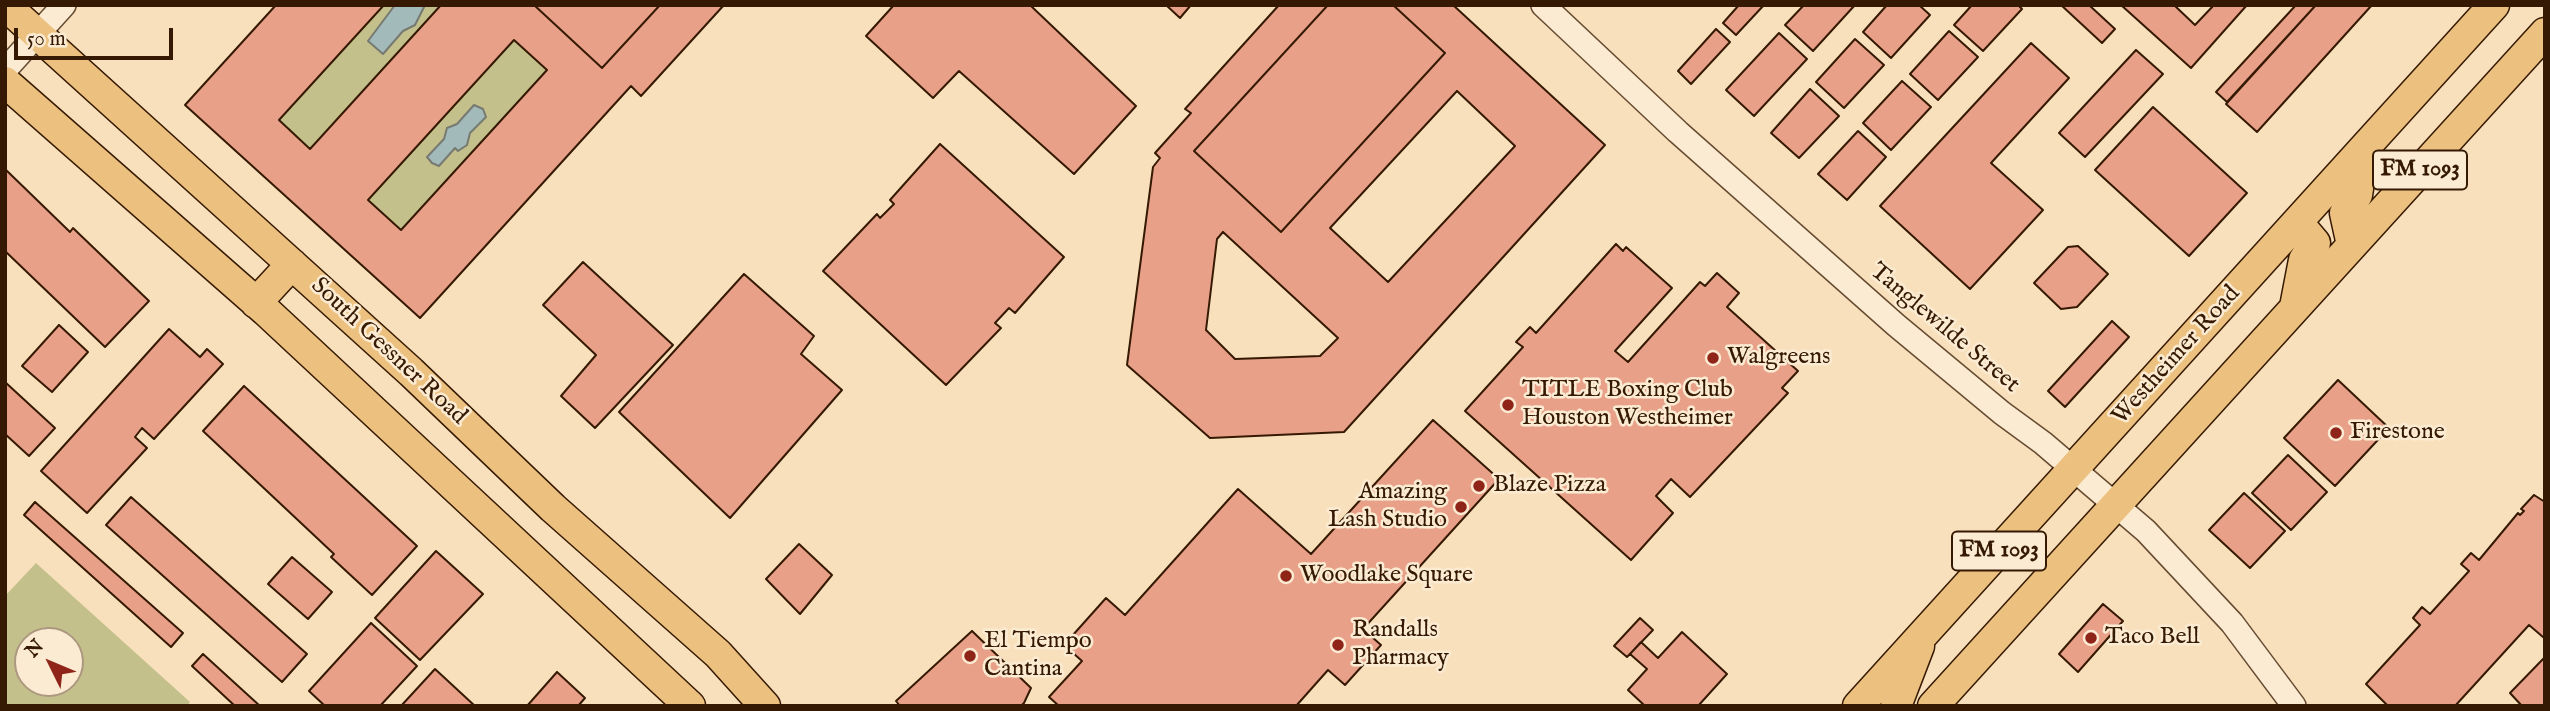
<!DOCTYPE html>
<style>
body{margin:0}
#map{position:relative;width:2550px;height:711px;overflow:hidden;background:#f9e0bc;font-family:"IM FELL English",serif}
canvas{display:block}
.frame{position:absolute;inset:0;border:7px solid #351902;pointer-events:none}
.north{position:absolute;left:14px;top:627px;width:70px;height:70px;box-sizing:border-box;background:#fbebd3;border:2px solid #ac977f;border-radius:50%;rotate:313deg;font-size:19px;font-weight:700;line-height:28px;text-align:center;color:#351902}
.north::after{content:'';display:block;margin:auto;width:24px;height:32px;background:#8f2418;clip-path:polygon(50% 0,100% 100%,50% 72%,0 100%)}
.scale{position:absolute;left:14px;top:28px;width:159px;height:32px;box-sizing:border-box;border:4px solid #351902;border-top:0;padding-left:9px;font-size:21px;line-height:24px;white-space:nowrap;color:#351902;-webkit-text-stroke:5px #fbebd3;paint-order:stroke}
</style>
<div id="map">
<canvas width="2550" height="711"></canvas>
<div class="frame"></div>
<div class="north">N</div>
<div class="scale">50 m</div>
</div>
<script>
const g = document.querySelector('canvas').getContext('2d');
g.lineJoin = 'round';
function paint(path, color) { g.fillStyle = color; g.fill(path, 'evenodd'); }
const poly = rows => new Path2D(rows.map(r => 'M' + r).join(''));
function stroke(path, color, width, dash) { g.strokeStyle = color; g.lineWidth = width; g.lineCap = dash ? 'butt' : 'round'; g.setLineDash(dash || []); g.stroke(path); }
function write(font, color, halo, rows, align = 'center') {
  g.font = font + ' "IM FELL English",serif'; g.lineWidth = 5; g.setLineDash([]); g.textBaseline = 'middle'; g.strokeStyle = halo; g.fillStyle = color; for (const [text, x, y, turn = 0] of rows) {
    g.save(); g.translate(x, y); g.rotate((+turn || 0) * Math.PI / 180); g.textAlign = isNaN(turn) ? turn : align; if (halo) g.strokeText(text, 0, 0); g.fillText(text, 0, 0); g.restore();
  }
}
paint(poly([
 [384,5,441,5,310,149,279,120],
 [514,40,547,70,401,230,368,200],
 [36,563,190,702,187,706,5,706,5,596],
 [28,641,70,641,70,683,28,683]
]), '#c4c08c');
const water = poly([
 [395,5,425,5,415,25,403,31,383,54,368,41,395,5],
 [474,105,483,109,486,117,470,133,467,145,458,151,455,148,439,166,432,163,427,157,444,139,447,128,457,124,474,105]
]);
paint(water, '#a3babb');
stroke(water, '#777a71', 2);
const building = poly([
 [276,5,384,5,279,120,310,149,441,5,534,5,602,68,660,5,724,5,641,96,631,86,420,318,185,105,276,5],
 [514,40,547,70,401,230,368,200,514,40],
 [534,5,660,5,602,68,534,5],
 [894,5,1030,5,1136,106,1074,174,959,71,933,98,866,36,894,5],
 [1166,5,1191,5,1180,18,1166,5],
 [1279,5,1328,5,1194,151,1281,232,1445,53,1393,5,1453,5,1605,145,1344,432,1210,438,1127,365,1153,167,1160,158,1155,153,1191,113,1185,109,1279,5],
 [1457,91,1515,146,1388,282,1330,228,1457,91],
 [1223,232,1338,338,1320,356,1235,359,1206,330,1217,239,1223,232],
 [1328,5,1393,5,1445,53,1281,232,1194,151,1328,5],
 [1739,5,1764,5,1736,35,1723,23,1739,5],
 [1804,5,1855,5,1813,51,1785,25,1804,5],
 [1887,5,1919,5,1930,15,1891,58,1863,32,1887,5],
 [1972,5,2018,5,2022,9,1983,51,1954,25,1972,5],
 [2061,5,2089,5,2115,29,2102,43,2061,5],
 [2121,5,2174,5,2195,25,2214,5,2247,5,2191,68,2121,5],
 [2296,5,2316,5,2227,102,2216,92,2296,5],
 [2316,5,2372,5,2257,132,2226,104,2316,5],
 [1716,29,1730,42,1691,84,1678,71,1716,29],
 [1949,31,1978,57,1938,100,1910,74,1949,31],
 [1779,33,1807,59,1754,116,1726,90,1779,33],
 [1855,39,1884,65,1844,108,1816,82,1855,39],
 [2031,43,2069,78,1991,163,2043,210,1970,289,1880,206,2031,43],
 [2136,50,2163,74,2085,157,2059,133,2136,50],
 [1902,81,1931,107,1891,150,1863,123,1902,81],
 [1810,89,1839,116,1799,158,1771,133,1810,89],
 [2153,107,2247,193,2189,256,2095,170,2153,107],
 [1858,131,1886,157,1847,200,1818,174,1858,131],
 [940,144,1064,257,1015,313,1009,308,995,323,1001,328,946,385,823,271,877,214,880,218,894,204,890,200,940,144],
 [5,169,70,232,73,228,149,301,105,347,5,251,5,169],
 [1616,244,1623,251,1626,247,1672,288,1615,351,1628,362,1700,282,1705,286,1717,273,1739,293,1727,307,1798,371,1782,388,1788,393,1690,497,1671,479,1656,496,1673,513,1631,560,1465,411,1523,347,1516,342,1530,327,1536,333,1616,244],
 [2078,246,2108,274,2077,307,2061,309,2034,283,2068,247,2078,246],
 [583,262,673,345,595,428,561,396,596,355,543,305,583,262],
 [744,274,814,336,801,354,842,390,730,518,619,412,744,274],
 [2112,321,2129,337,2065,407,2048,391,2112,321],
 [59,325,88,352,52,392,22,366,59,325],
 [169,329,200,357,207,349,223,364,154,439,142,428,135,437,147,448,87,513,41,471,169,329],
 [2338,380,2389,428,2335,486,2284,438,2338,380],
 [5,382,55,428,29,456,5,434,5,382],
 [244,386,417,546,372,595,331,557,334,554,203,431,244,386],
 [1433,420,1499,479,1363,629,1381,645,1345,685,1328,670,1296,706,1059,706,1049,697,1082,661,1064,645,1106,598,1125,615,1238,489,1311,554,1433,420],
 [2288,455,2327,492,2291,530,2252,493,2288,455],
 [2244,493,2285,531,2250,568,2209,530,2244,493],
 [2534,495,2545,502,2545,635,2543,637,2529,625,2455,706,2388,706,2366,684,2420,625,2413,618,2422,607,2430,614,2469,571,2461,564,2471,553,2479,560,2518,513,2520,515,2524,511,2521,509,2534,495],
 [131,497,307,654,282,682,106,525,131,497],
 [35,502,183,633,171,647,24,515,35,502],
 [799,544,832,575,800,614,766,579,799,544],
 [436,551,483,594,420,660,375,618,436,551],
 [292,557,332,592,308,619,268,584,292,557],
 [2103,604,2123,621,2078,672,2059,654,2103,604],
 [1640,618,1653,630,1627,657,1614,646,1640,618],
 [371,623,417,666,380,706,325,706,309,691,371,623],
 [972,631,1031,688,1024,703,1021,706,900,706,896,701,972,631],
 [1682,632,1727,674,1698,706,1645,706,1628,690,1647,669,1630,654,1641,642,1658,658,1682,632],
 [203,654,260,706,235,706,192,666,203,654],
 [2545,657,2545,706,2522,706,2510,693,2545,657],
 [435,669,475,706,401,706,435,669],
 [557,672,585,698,578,706,527,706,557,672]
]);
paint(building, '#e8a089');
stroke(building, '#351902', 2);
const minor = poly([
 [1543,5,1678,132,1896,325,2002,413,2043,443,2146,531,2232,623,2294,706],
 [5,70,64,5]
]);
const major = poly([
 [5,5,411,372,553,508,718,654,765,706],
 [5,82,266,311,690,706],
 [2352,245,2345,213,2357,195,2364,149],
 [256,303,292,264],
 [2295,307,2304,260,2315,243,2298,223],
 [1858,706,2494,5],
 [1896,706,1919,646],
 [1933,706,2545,33]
]);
stroke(minor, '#664b30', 26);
stroke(major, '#351902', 33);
stroke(minor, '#fbebd3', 23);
stroke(major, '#ecc07e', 30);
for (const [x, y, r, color] of [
 [1713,358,7,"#8f2418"],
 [1508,405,7,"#8f2418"],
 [2336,433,7,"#8f2418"],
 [1479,486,7,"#8f2418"],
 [1461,507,7,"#8f2418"],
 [1286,576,7,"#8f2418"],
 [2091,638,7,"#8f2418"],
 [1338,645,7,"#8f2418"],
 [970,656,7,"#8f2418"]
]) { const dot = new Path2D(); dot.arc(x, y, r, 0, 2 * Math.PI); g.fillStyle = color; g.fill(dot); stroke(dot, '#fbebd3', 2.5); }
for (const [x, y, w] of [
 [2420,170,94],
 [1999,551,94]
]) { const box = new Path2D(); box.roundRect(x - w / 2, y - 19.5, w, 39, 5); g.fillStyle = '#fbebd3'; g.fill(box); stroke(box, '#351902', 2); }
write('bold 23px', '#351902', null, [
 ["FM 1093",2420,170],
 ["FM 1093",1999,551]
]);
write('24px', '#351902', '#fbebd3', [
 ["Tanglewilde Street",1944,329,40],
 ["South Gessner Road",388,352,43],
 ["Westheimer Road",2177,356,-48]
]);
write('24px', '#351902', '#fbebd3', [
 ["Walgreens",1727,358],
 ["TITLE Boxing Club",1522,391],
 ["Houston Westheimer",1522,419],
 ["Firestone",2350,433],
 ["Blaze Pizza",1493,486],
 ["Amazing",1447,493,"right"],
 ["Lash Studio",1447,521,"right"],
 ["Woodlake Square",1300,576],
 ["Randalls",1352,631],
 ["Pharmacy",1352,659],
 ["Taco Bell",2105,638],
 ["El Tiempo",984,642],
 ["Cantina",984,670]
], 'left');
</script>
